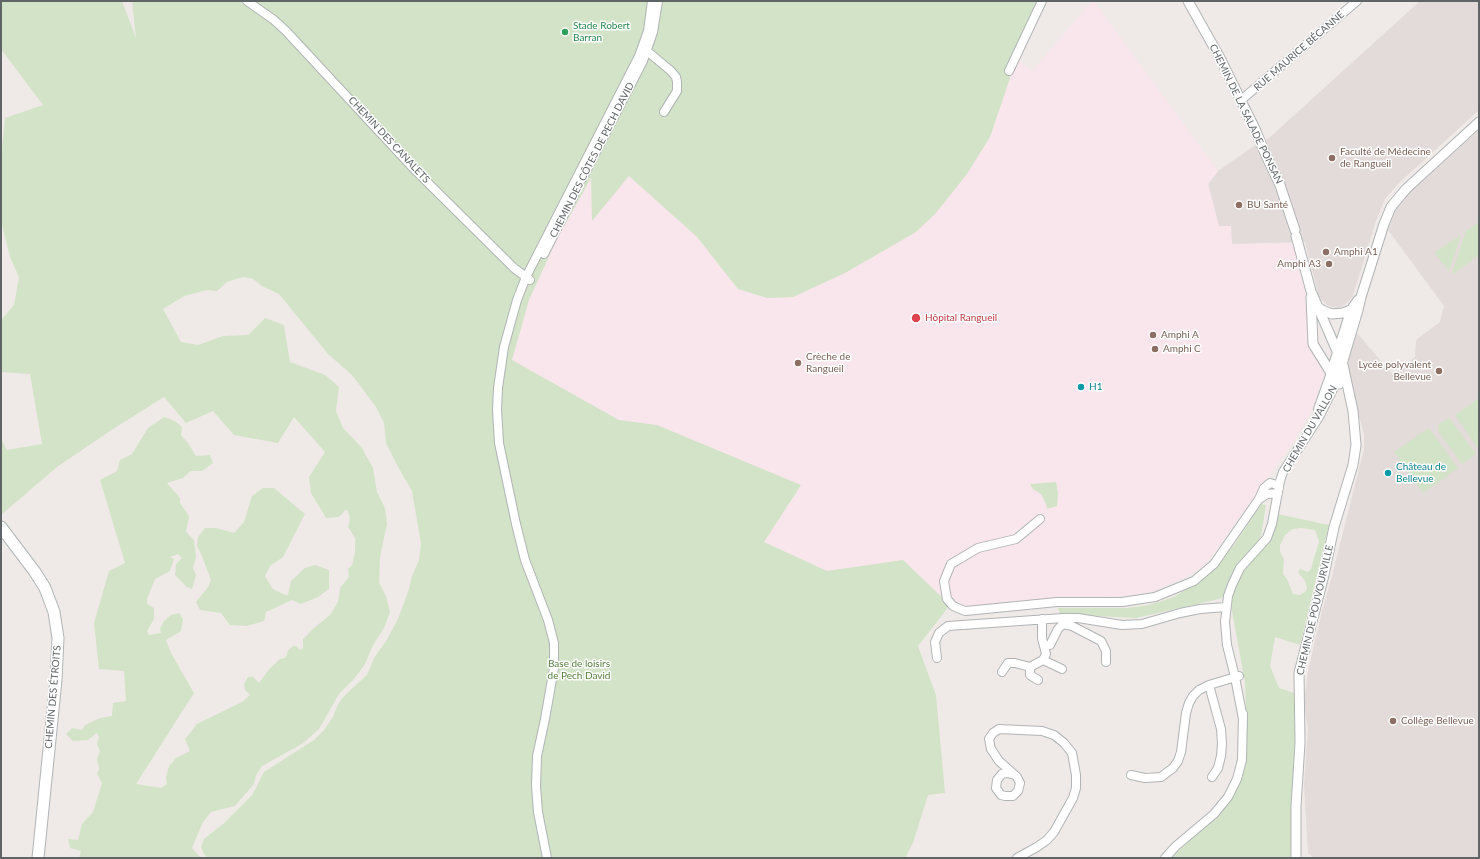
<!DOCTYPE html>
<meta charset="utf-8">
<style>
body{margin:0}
#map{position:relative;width:1480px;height:859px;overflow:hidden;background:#efeae7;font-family:Lato,sans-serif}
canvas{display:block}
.frame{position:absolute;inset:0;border:2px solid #5f6566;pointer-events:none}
</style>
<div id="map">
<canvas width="1480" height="859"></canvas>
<div class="frame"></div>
</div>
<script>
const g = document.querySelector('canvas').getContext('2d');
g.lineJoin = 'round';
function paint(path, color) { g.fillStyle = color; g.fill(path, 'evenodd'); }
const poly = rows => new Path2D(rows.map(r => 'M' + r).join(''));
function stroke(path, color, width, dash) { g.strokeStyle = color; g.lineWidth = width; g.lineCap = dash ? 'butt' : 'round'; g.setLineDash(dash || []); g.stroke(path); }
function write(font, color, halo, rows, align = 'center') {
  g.font = font + ' Lato,sans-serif'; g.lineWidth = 3; g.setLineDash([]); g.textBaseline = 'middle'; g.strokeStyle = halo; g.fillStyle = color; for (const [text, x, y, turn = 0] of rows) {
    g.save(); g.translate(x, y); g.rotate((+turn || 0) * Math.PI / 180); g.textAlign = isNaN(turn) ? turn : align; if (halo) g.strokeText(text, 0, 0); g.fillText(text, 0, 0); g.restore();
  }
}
paint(poly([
 [1420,1,1479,1,1479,110,1398,184,1385,199,1376,221,1353,296,1346,304,1339,308,1333,307,1327,305,1319,297,1305,242,1232,244,1219,227,1208,184,1218,171,1257,144,1269,138],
 [1479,130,1479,858,1314,858,1308,853,1304,785,1308,729,1304,703,1308,671,1322,611,1332,576,1364,449,1364,435,1350,382,1348,366,1350,353,1357,333,1393,375,1415,357,1416,340,1440,322,1444,306,1388,230,1397,207,1413,188,1425,179]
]), '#e2dbd9');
paint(poly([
 [1092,1,1094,1,1218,171,1208,184,1219,226,1231,226,1232,244,1295,243,1308,298,1308,337,1309,346,1324,374,1313,409,1294,441,1217,549,1202,567,1186,577,1153,591,1130,596,1045,599,975,608,954,603,938,593,903,560,827,571,764,542,801,486,632,490,512,360,529,300,557,239,592,177,593,220,629,175,697,237,738,289,767,298,793,297,845,273,916,232,990,137,1010,78,1019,57,1021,62,1032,71]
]), '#f9e6ed');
paint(poly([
 [1,1,122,1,136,38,132,1,1043,1,1010,78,990,137,967,174,935,214,916,232,845,273,793,297,767,298,738,289,697,237,629,176,592,221,591,178,557,239,529,300,512,360,619,420,657,425,801,485,764,542,827,571,903,560,950,605,918,646,936,695,945,793,928,795,913,843,905,858,208,858,204,854,201,847,204,839,223,824,252,795,264,772,314,740,324,730,333,717,338,704,345,695,367,675,374,658,386,641,398,619,409,589,412,576,419,560,421,544,412,491,397,465,386,443,384,423,376,407,352,375,328,354,279,294,262,286,253,279,245,277,239,278,227,282,217,291,207,290,184,296,163,309,181,342,198,345,223,336,248,335,265,318,284,325,290,362,325,375,339,387,336,411,343,428,362,448,373,468,377,492,385,508,387,524,380,557,379,583,386,596,390,612,384,628,373,645,365,664,354,679,339,694,319,729,302,744,262,766,256,775,254,784,235,806,211,812,203,822,192,848,201,858,79,858,81,851,70,848,68,839,78,840,82,824,93,812,102,783,97,774,99,768,97,759,100,751,97,744,99,737,97,733,88,740,73,741,66,734,72,728,82,730,85,725,100,718,112,716,113,703,126,701,124,671,99,669,94,623,109,571,125,563,100,480,117,471,120,460,132,454,148,428,164,417,175,421,182,427,181,435,188,443,196,456,210,455,213,463,202,471,191,471,183,478,167,483,180,498,180,503,189,516,186,532,194,540,196,557,193,568,196,575,192,589,187,587,175,575,176,564,182,558,178,554,170,557,174,559,170,571,155,579,147,599,147,604,154,608,154,619,147,631,149,635,161,633,160,628,164,621,171,615,179,613,183,619,181,631,166,640,171,653,194,693,136,784,161,788,167,784,166,777,169,766,176,758,190,751,185,739,197,724,242,702,250,695,245,690,244,684,248,677,253,677,259,683,270,668,280,659,285,658,287,655,288,650,293,646,296,646,300,650,303,648,303,639,315,627,330,615,338,602,340,588,349,577,348,569,352,565,355,551,355,538,348,527,350,518,348,511,345,510,342,514,338,517,326,518,311,493,309,477,325,452,294,417,278,443,234,435,213,411,186,423,164,397,113,429,57,467,1,515,1,439,7,450,42,444,30,374,1,372,1,320,14,305,19,277,10,257,1,221,1,158,5,118,43,105,1,49],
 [1479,222,1479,255,1453,274,1452,272,1466,231],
 [1461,235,1449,271,1436,255,1435,252],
 [1479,398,1479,450,1455,415],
 [1449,418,1476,454,1462,464,1438,431,1439,424],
 [1429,428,1458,468,1423,493,1394,452],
 [1056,482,1058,493,1057,506,1047,509,1046,504,1041,494,1033,489,1030,484],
 [263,488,274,488,305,514,283,557,270,566,265,576,273,589,283,594,288,595,291,581,305,568,315,565,329,570,329,589,318,597,301,604,292,600,266,612,264,621,247,626,230,625,221,613,200,610,196,602,208,587,211,580,201,554,197,546,198,537,205,528,216,528,234,533,244,522,252,496],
 [1261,504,1266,505,1261,536,1255,546,1236,567,1223,597,1219,599,1136,618,1060,614,1058,608,1127,608,1149,605,1174,597,1202,579,1234,545],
 [1277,514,1329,525,1300,645,1275,637,1270,666,1279,688,1294,693,1296,699,1293,839,1290,858,1172,858,1224,806,1244,772,1247,733,1245,682,1231,606,1233,591,1245,567,1268,544],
 [1301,528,1315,530,1319,541,1311,569,1308,572,1300,569,1298,572,1305,581,1307,588,1306,591,1300,595,1293,594,1287,579,1283,574,1284,559,1280,552,1280,545,1285,535,1293,529]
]), '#d3e3c7');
const minor = poly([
 [247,1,274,20,286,31,415,170,514,268,530,280],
 [643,48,647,51,671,71,676,77,677,82,677,91,664,112],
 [1009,71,1042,1],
 [1240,101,1357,1],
 [582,179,643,61,653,32,658,1],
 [544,254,574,195],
 [1318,409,1331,373],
 [1259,499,1267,494,1278,493],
 [1040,519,1016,539,978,548,951,564,944,581,947,599,953,606,965,611,976,610,1057,602,1122,602,1155,597,1194,581,1214,564,1259,499,1264,488,1270,483,1277,485,1279,488],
 [1044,646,1050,645,1058,629,1063,624,1072,626,1101,641,1106,651,1106,662],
 [937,658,935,642,939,633,948,626,1063,618,1078,618,1122,625,1142,624,1180,613,1200,609,1226,607],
 [1043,660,1062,669],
 [1030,667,1030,675,1038,680],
 [1002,672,1008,663,1015,663,1030,667,1043,660,1046,654,1042,638,1042,619],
 [1209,685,1221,729,1222,744,1221,756,1218,768,1212,777],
 [1243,719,1235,677,1227,645,1225,622,1228,596,1232,585,1240,568,1267,538,1272,524,1280,481,1283,472,1319,417,1337,381],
 [1013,774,1006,773,1002,774,997,780,996,788,1001,795,1005,796,1013,796,1018,791,1020,783,1017,777,999,761,991,749,989,739,993,733,999,729,1042,731,1054,735,1064,743,1072,753,1076,775,1076,788,1073,798,1054,832,1047,840,1037,847,1017,858],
 [1131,775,1145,778,1161,777,1173,768,1178,761,1181,752,1186,713,1189,703,1193,696,1199,690,1209,685,1239,676],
 [547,858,538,812,536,786,537,756,545,719,554,668,554,643,548,620,525,560,516,524,499,443,497,410,498,388,504,347,517,300,526,277,639,56,648,31,652,1],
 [1165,858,1176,846,1214,814,1228,797,1237,779,1242,760,1243,714]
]);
const tertiary = poly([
 [1188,1,1220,58,1255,129,1264,151,1280,185,1295,230],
 [1311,297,1313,344,1331,373,1339,384],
 [1317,306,1322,310,1332,314,1343,313,1351,310],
 [1331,373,1351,310,1358,300],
 [1337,381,1358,310,1361,297,1384,224,1391,207,1406,189,1479,122],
 [1296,858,1296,806,1300,743,1299,673,1324,575,1334,527,1353,465,1356,445,1353,411,1343,365,1311,291,1296,236]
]);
const secondary = poly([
 [1,527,35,572,45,588,54,612,58,638,56,680,38,858]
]);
stroke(minor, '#b0b4b5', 10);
stroke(tertiary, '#b0b4b5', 11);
stroke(secondary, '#afb5b6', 13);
stroke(minor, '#fff', 8);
stroke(tertiary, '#fff', 9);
stroke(secondary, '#fff', 11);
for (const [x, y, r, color] of [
 [565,32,4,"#2e9e5b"],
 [1332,158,4,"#8d6e63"],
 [1239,205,4,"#8d6e63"],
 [1326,252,4,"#8d6e63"],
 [1329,264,4,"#8d6e63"],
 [916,318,5,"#e0444e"],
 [1153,335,4,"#8d6e63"],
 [1155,349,4,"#8d6e63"],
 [798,363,4,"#8d6e63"],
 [1439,371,4,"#8d6e63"],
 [1081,387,4,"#0f9aa8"],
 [1388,473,4,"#0f9aa8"],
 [1393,721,4,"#8d6e63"]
]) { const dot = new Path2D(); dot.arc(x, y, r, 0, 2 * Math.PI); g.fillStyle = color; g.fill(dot); stroke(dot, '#fff', 1.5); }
write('10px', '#27864d', '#fff', [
 ["Stade Robert",573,26],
 ["Barran",573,38]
], 'left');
write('10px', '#5f6566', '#fff', [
 ["RUE MAURICE BÉCANNE",1299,51,-41],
 ["CHEMIN DE LA SALADE PONSAN",1246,114,64],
 ["CHEMIN DES CANALETS",389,140,47],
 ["CHEMIN DES CÔTES DE PECH DAVID",592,160,-63],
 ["CHEMIN DU VALLON",1310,429,-60],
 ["CHEMIN DE POUVOURVILLE",1315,610,-77],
 ["CHEMIN DES ÉTROITS",53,697,-85]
]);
write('10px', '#785e54', '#fff', [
 ["Faculté de Médecine",1340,152],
 ["de Rangueil",1340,164],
 ["BU Santé",1247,205],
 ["Amphi A1",1334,252],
 ["Amphi A3",1321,264,"right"],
 ["Amphi A",1161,335],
 ["Amphi C",1163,349],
 ["Crèche de",806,357],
 ["Rangueil",806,369],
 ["Lycée polyvalent",1431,365,"right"],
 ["Bellevue",1431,377,"right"],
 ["Collège Bellevue",1401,721]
], 'left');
write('10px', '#be3a42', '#fff', [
 ["Hôpital Rangueil",925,318]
], 'left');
write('10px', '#0d838f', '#fff', [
 ["H1",1089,387],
 ["Château de",1396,467],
 ["Bellevue",1396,479]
], 'left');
write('10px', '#567d3e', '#fff', [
 ["Base de loisirs",579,664],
 ["de Pech David",579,676]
]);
</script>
